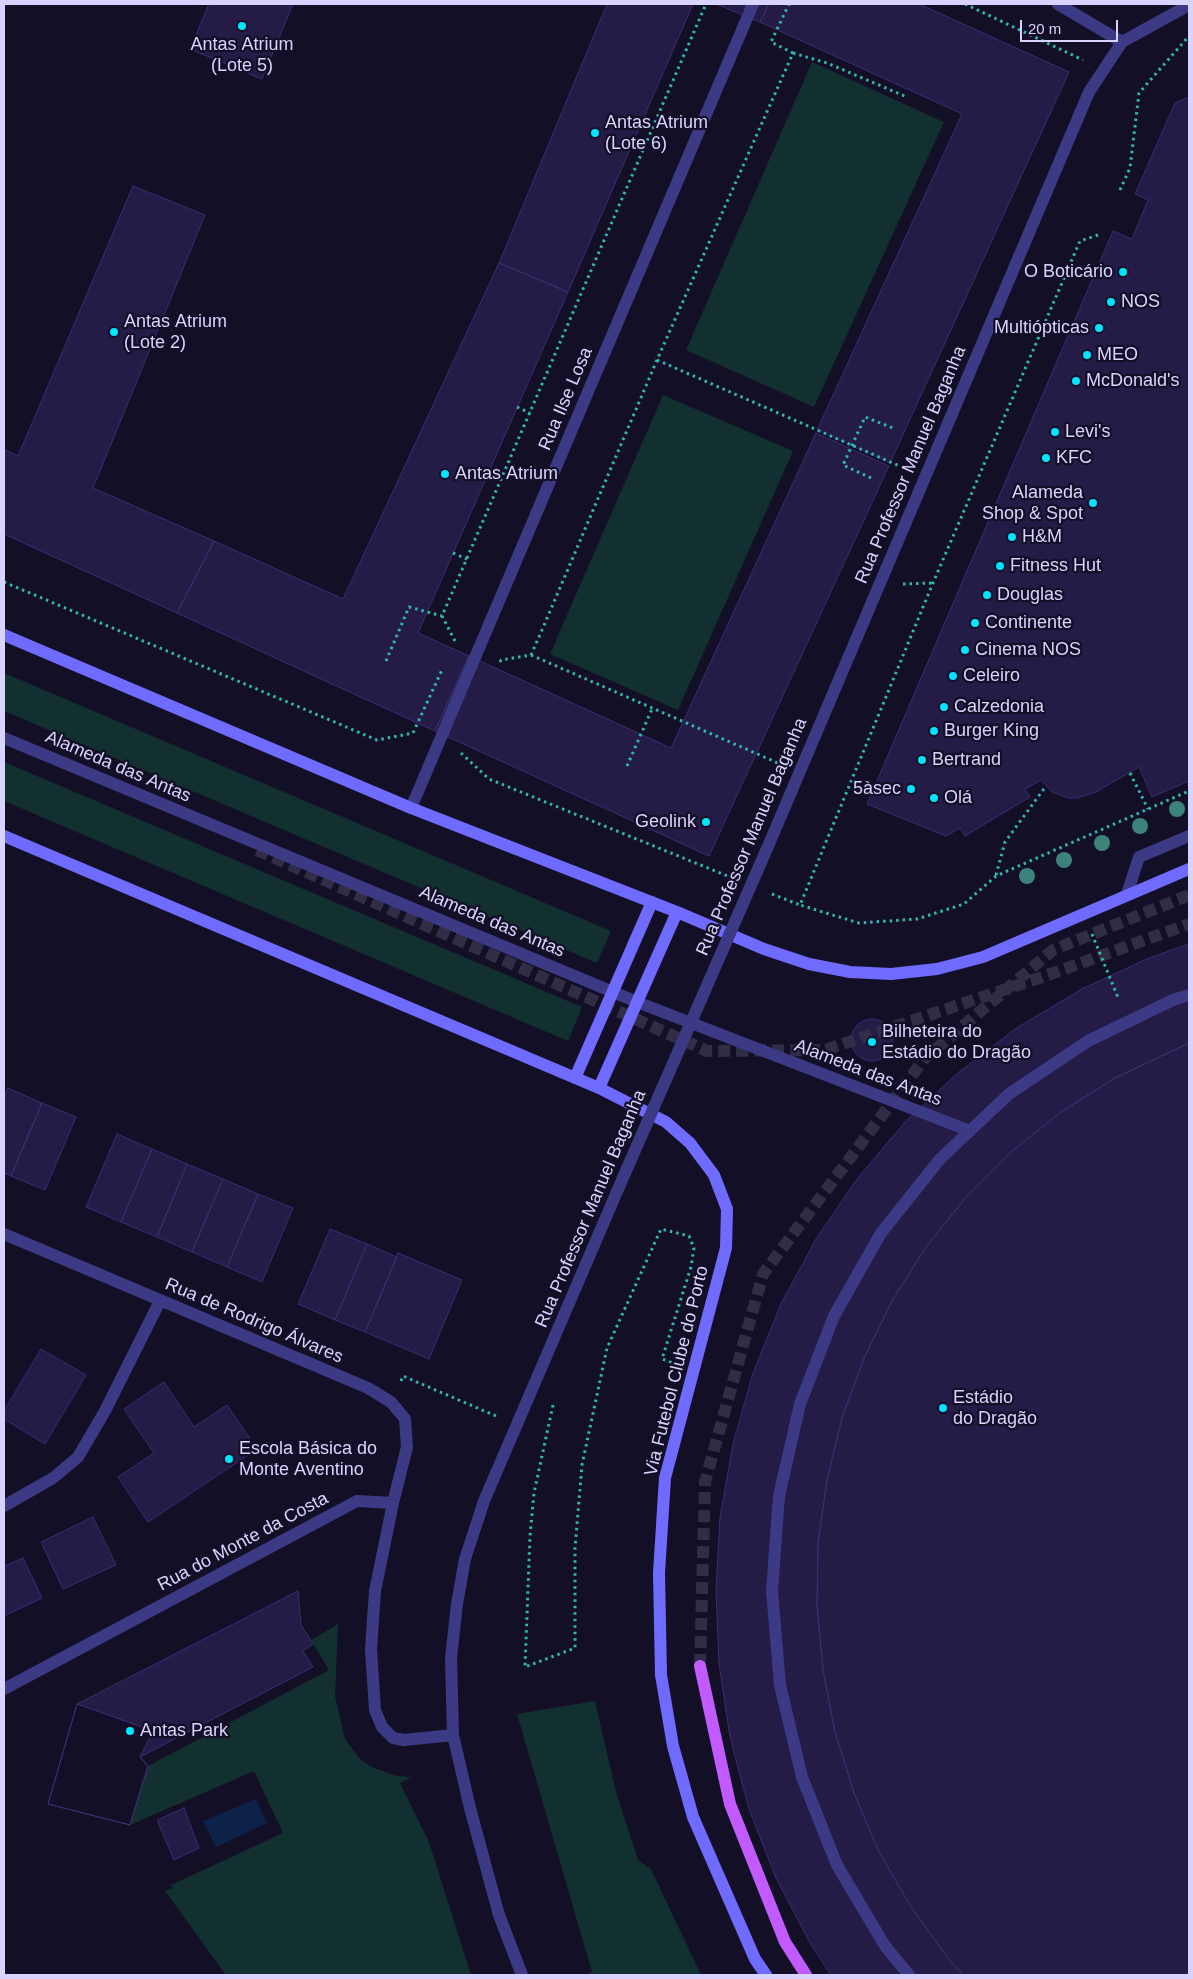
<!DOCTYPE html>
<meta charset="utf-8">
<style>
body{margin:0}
#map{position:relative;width:1193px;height:1979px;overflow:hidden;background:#130f26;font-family:Helvetica,sans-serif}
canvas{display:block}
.frame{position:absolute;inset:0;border:5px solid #d9d4ff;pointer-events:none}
.scale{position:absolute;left:1020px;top:20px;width:98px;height:22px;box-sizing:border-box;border:2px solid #d9d4ff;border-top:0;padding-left:6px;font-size:15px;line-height:18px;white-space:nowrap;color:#d9d4ff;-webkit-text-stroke:4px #130f26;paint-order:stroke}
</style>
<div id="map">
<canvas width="1193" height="1979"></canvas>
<div class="frame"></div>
<div class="scale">20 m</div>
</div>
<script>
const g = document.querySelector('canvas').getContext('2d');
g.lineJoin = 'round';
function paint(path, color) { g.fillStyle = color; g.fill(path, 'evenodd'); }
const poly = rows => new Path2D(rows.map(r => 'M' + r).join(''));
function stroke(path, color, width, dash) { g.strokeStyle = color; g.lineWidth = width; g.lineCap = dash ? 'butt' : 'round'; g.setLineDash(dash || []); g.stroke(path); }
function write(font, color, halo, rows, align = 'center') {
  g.font = font + ' Helvetica,sans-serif'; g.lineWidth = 4.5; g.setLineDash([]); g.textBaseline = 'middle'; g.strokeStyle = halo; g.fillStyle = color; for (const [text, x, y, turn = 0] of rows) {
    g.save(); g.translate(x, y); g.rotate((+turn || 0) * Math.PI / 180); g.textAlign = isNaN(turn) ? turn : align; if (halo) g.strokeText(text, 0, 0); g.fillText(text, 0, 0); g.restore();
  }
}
paint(poly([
 [812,62,944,122,814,407,686,350],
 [663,395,793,451,678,710,550,654],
 [4,673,611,931,597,963,4,711],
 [4,762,582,1007,568,1041,4,801],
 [338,1624,335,1696,345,1739,361,1760,372,1767,396,1776,411,1777,400,1783,429,1842,471,1975,226,1975,165,1891,173,1888,171,1885,283,1833,254,1771,130,1825,148,1766,329,1670,311,1640],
 [595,1701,616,1792,638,1860,651,1869,701,1975,585,1975,592,1972,517,1714]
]), '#12302f');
paint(poly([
 [256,1799,267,1823,216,1847,203,1821]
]), '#0c2248');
const building = poly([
 [209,4,293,4,262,79,190,49,209,4],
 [607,4,693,4,568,292,499,263,607,4],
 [716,4,769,4,760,22,716,4],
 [769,4,919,4,1069,72,890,463,817,430,962,114,760,22,769,4],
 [1189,97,1189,781,1152,797,1139,767,1096,792,1077,798,1068,798,1052,792,1041,780,1025,789,1030,797,965,836,960,828,946,836,867,804,1113,231,1132,239,1148,200,1135,194,1175,103,1189,97],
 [133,186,205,215,93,488,214,541,177,613,4,534,4,449,18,456,133,186],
 [499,263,568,292,418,633,469,656,435,731,177,613,214,541,343,599,499,263],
 [816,433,889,466,709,856,435,731,469,656,671,748,816,433],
 [1189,944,1189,1043,1115,1078,1061,1112,1011,1152,966,1197,926,1247,892,1301,864,1358,842,1418,827,1480,818,1543,817,1606,823,1670,835,1732,854,1793,879,1852,911,1907,948,1958,963,1975,831,1975,810,1943,776,1878,749,1809,730,1737,719,1664,716,1591,720,1517,733,1444,753,1373,781,1304,816,1239,857,1179,905,1122,959,1072,1018,1027,1082,989,1149,958,1189,944],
 '851 1040a21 21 0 1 1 42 0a21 21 0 1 1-42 0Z',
 [1189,1043,1189,1975,963,1975,948,1958,911,1907,879,1852,854,1793,835,1732,823,1670,817,1606,818,1543,827,1480,842,1418,864,1358,892,1301,926,1247,966,1197,1011,1152,1061,1112,1115,1078,1189,1043],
 [8,1088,42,1103,11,1176,4,1173,4,1097,8,1088],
 [42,1103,76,1117,45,1190,11,1176,42,1103],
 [117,1134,152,1149,121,1222,86,1207,117,1134],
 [152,1149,187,1164,157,1237,121,1222,152,1149],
 [187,1164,223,1179,192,1252,157,1237,187,1164],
 [223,1179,258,1194,227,1267,192,1252,223,1179],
 [258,1194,293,1208,262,1282,227,1267,258,1194],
 [330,1229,367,1244,335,1320,298,1304,330,1229],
 [367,1244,397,1257,365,1332,335,1320,367,1244],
 [398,1253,462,1280,429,1359,365,1332,398,1253],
 [41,1349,86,1375,45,1444,4,1419,4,1411,41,1349],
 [164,1382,194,1427,227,1405,257,1449,148,1522,118,1477,154,1453,124,1409,164,1382],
 [93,1517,116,1565,63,1589,41,1542,93,1517],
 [23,1558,42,1598,4,1616,4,1566,23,1558],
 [298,1591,301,1625,313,1644,303,1651,313,1667,140,1757,148,1766,130,1825,48,1804,77,1704,298,1591],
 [77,1704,153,1731,140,1757,148,1766,130,1825,48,1804,77,1704],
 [184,1808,199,1848,174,1860,157,1820,184,1808]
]);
paint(building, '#241b47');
stroke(building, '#3b2d73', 1);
stroke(poly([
 [257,850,707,1051,825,1050,1048,975,1189,924],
 [700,1666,705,1482,763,1274,925,1058,1053,950,1189,895]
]), '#312d47', 12, [12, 6]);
stroke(poly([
 [965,4,1083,60],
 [793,53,827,63,907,97],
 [1120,190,1130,168,1139,93,1189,36],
 [1098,235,1080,241,933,583,800,905,859,923,917,919,964,904,996,876,1189,791],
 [657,360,904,468],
 [517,407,530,413],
 [871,478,843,465,865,417,893,428],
 [453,553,467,559],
 [4,582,377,740,413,733,442,670],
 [903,584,933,583],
 [455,641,442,616,706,4],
 [531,655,778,763],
 [386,661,409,607,442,616],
 [500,662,501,660,531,655,542,630,657,360,793,53,771,42,789,4],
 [461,753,489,779,730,877],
 [627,766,652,709],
 [1130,773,1148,809],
 [996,875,1005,842,1046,786],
 [772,894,800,905],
 [1092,934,1119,1000],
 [401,1381,403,1376,496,1416],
 [553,1405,534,1493,530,1536,525,1667,575,1648,575,1548,582,1465,607,1348,661,1229,689,1236,694,1248,691,1267,662,1359,673,1363]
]), '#2fb8b0', 3, [2.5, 4]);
stroke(poly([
 [1127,894,1139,857,1189,836]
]), '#3d3a85', 12);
stroke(poly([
 [1058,4,1122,42],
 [4,738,637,1002,970,1131],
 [411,808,753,4],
 [769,844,1089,92,1122,42,1189,5],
 [4,1234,368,1388,391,1402,405,1419,407,1447,393,1503],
 [4,1506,53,1478,78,1457,105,1411,160,1301],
 [4,1689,357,1501,393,1503,375,1591,371,1649,375,1710,382,1727,393,1738,404,1740,453,1735],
 [522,1975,499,1915,470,1808,453,1735,451,1658,457,1604,465,1559,484,1501,622,1180],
 [909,1975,885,1946,837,1865,802,1777,780,1685,772,1591,779,1496,800,1404,834,1316,881,1233,940,1159,1009,1094,1088,1041,1173,1000,1189,995]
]), '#3d3a85', 12);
stroke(poly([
 [4,635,411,808,677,912,764,949,809,964,850,972,891,974,937,969,983,957,1189,869],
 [4,836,599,1088,666,1122,690,1143,714,1175,727,1209,726,1248,665,1478,659,1573,661,1675,673,1746,693,1817,755,1959,766,1975],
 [575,1078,652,902],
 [599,1088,677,912]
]), '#6f6bff', 12);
stroke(poly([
 [700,1666,730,1804,785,1942,806,1975]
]), '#c25bff', 12);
stroke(poly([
 [622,1180,769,844]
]), '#3d3a85', 12);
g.fillStyle = '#3d827b';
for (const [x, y] of [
 [1177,809],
 [1140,826],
 [1102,843],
 [1064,860],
 [1027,876]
]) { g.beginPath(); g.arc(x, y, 8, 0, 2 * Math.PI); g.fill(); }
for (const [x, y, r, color] of [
 [242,26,5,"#00e5ff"],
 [595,133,5,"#00e5ff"],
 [1123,272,5,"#00e5ff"],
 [1111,302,5,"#00e5ff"],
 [1099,328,5,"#00e5ff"],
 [114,332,5,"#00e5ff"],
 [1087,355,5,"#00e5ff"],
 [1076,381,5,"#00e5ff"],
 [1055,432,5,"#00e5ff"],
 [1046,458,5,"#00e5ff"],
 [445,474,5,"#00e5ff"],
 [1093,503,5,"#00e5ff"],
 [1012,537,5,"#00e5ff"],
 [1000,566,5,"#00e5ff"],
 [987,595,5,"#00e5ff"],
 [975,623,5,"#00e5ff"],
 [965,650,5,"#00e5ff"],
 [953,676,5,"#00e5ff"],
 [944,707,5,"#00e5ff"],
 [934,731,5,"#00e5ff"],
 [922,760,5,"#00e5ff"],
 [911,789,5,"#00e5ff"],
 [934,798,5,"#00e5ff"],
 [706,822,5,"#00e5ff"],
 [872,1042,5,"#00e5ff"],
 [943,1408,5,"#00e5ff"],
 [229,1459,5,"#00e5ff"],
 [130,1731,5,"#00e5ff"]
]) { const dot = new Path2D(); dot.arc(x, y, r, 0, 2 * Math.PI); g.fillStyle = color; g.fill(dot); stroke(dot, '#130f26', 2); }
write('18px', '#d9d4ff', '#130f26', [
 ["Antas Atrium",242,45,"center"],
 ["(Lote 5)",242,66,"center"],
 ["Antas Atrium",605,123],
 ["(Lote 6)",605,144],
 ["O Boticário",1113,272,"right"],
 ["NOS",1121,302],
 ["Antas Atrium",124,322],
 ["(Lote 2)",124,343],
 ["Multiópticas",1089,328,"right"],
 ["MEO",1097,355],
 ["McDonald's",1086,381],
 ["Levi's",1065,432],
 ["KFC",1056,458],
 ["Antas Atrium",455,474],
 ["Alameda",1083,493,"right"],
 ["Shop & Spot",1083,514,"right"],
 ["H&M",1022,537],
 ["Fitness Hut",1010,566],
 ["Douglas",997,595],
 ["Continente",985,623],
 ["Cinema NOS",975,650],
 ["Celeiro",963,676],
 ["Calzedonia",954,707],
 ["Burger King",944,731],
 ["Bertrand",932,760],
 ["5àsec",901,789,"right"],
 ["Olá",944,798],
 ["Geolink",696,822,"right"],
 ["Bilheteira do",882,1032],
 ["Estádio do Dragão",882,1053],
 ["Estádio",953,1398],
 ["do Dragão",953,1419],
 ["Escola Básica do",239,1449],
 ["Monte Aventino",239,1470],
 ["Antas Park",140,1731]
], 'left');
write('18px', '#d9d4ff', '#130f26', [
 ["Rua Ilse Losa",566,399,-67],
 ["Rua Professor Manuel Baganha",911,465,-67],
 ["Alameda das Antas",118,767,23],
 ["Rua Professor Manuel Baganha",752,837,-67],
 ["Alameda das Antas",492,922,23],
 ["Alameda das Antas",868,1073,21],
 ["Rua Professor Manuel Baganha",591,1209,-67],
 ["Rua de Rodrigo Álvares",254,1321,23],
 ["Via Futebol Clube do Porto",677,1371,-76],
 ["Rua do Monte da Costa",243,1542,-28]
]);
</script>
